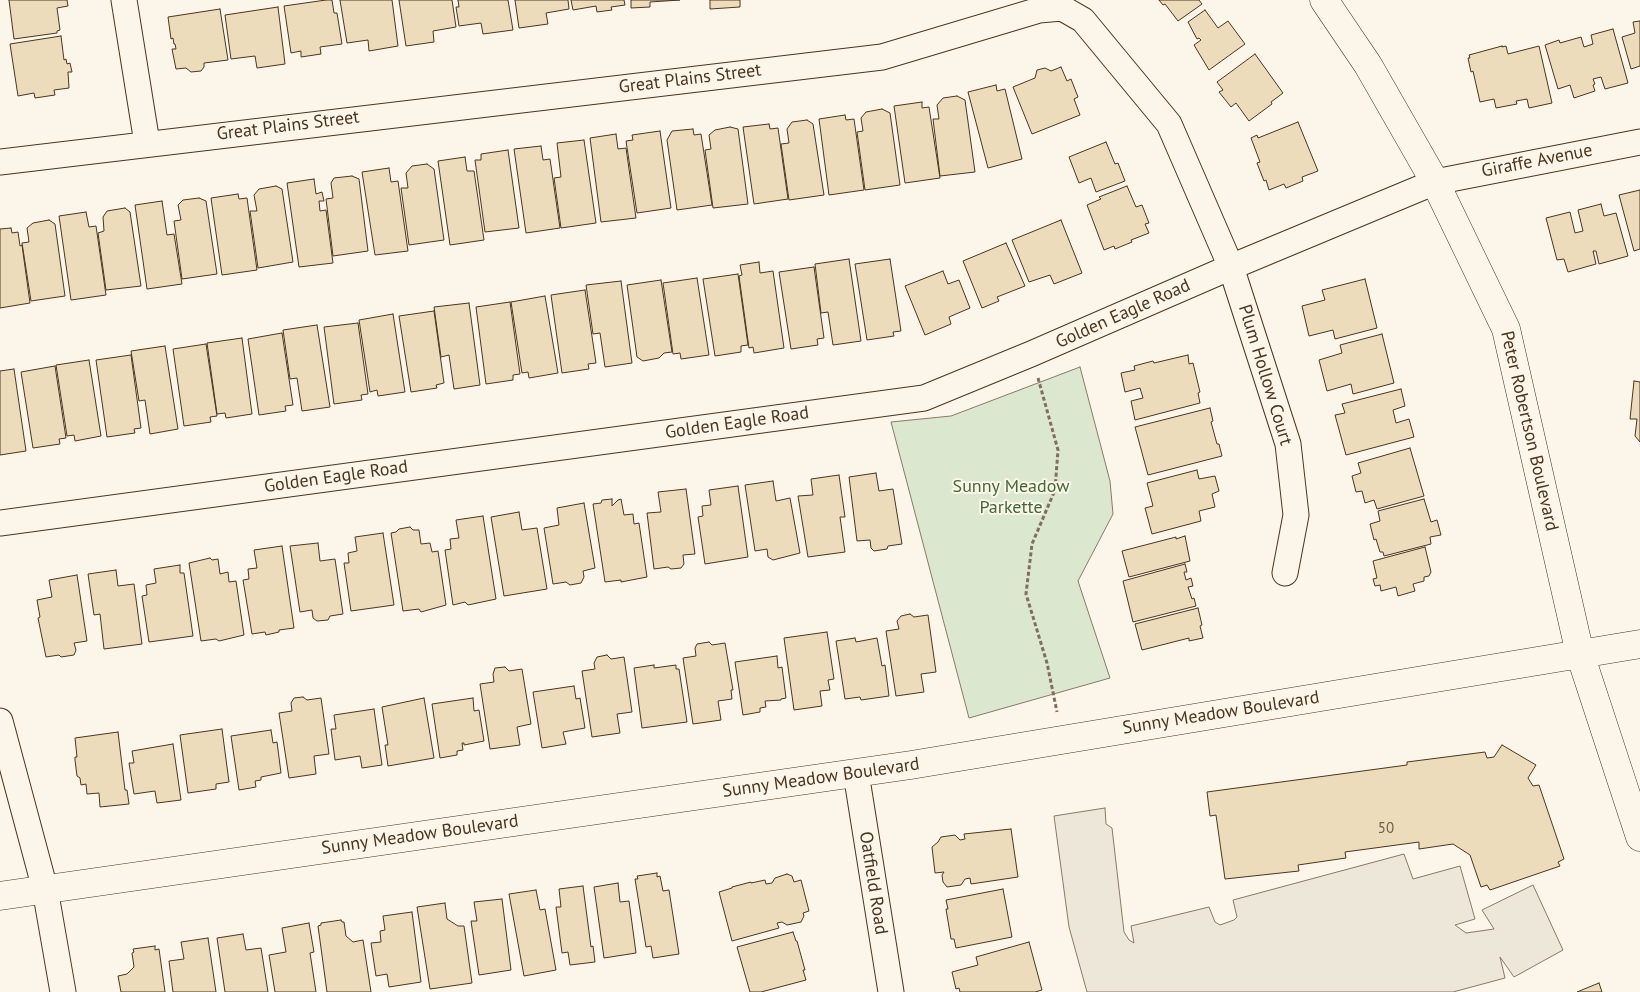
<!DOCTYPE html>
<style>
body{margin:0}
canvas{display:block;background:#fbf6e9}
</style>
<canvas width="1640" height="992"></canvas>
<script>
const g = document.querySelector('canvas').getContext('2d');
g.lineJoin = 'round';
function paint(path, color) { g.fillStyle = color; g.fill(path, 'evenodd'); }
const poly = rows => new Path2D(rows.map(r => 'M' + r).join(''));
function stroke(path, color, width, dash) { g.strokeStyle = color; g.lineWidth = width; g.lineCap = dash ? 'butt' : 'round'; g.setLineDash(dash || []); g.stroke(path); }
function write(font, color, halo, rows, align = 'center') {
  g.font = font + ' "PT Sans",sans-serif'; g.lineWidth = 4; g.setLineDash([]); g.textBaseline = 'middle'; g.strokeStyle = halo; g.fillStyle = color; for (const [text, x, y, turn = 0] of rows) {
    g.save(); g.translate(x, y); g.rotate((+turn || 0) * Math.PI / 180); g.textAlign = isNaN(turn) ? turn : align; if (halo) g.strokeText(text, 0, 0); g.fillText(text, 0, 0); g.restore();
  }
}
const green = poly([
 [1080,367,1110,481,1113,514,1078,581,1110,678,969,718,891,422,951,416,1080,367]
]);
paint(green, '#dce7d0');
stroke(green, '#887966', 1);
const parking = poly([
 [1105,808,1106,824,1112,828,1124,932,1129,940,1134,943,1131,926,1209,907,1215,922,1220,925,1234,920,1237,917,1233,900,1404,854,1413,879,1460,866,1475,919,1455,925,1466,933,1494,929,1482,910,1533,885,1563,950,1514,977,1500,957,1505,978,1453,992,1087,992,1069,927,1054,816,1105,808]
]);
paint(parking, '#ede7d9');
stroke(parking, '#887966', 1);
const building = poly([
 [9,0,67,0,68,6,57,8,60,30,57,31,57,33,14,39,9,0],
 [326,0,332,0,334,13,337,13,342,44,320,47,321,54,301,57,301,51,291,53,284,6,326,0],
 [340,0,392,0,398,46,369,51,368,40,347,43,340,0],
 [399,0,452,0,456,27,433,31,434,42,406,46,399,0],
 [458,0,508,0,513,30,483,34,481,23,459,26,456,7,459,7,458,0],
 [515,0,568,0,569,9,546,13,548,24,519,28,515,0],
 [571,0,624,0,625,5,611,7,612,10,597,12,596,6,573,10,571,0],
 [631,0,680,0,650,2,650,7,631,8,631,0],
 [710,0,740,0,740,7,710,9,710,0],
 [1159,0,1199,0,1202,4,1178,21,1165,4,1163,5,1159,0],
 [278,7,285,64,257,68,255,56,231,59,225,15,278,7],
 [220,9,228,60,204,63,204,67,201,71,191,72,186,68,176,69,172,49,176,49,175,44,174,44,173,38,171,39,168,17,220,9],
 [1205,10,1218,28,1228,21,1245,44,1209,70,1194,45,1201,40,1199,38,1197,39,1188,22,1205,10],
 [1640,21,1640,66,1631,69,1622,37,1635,33,1633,22,1640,21],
 [1613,29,1628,83,1605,89,1601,77,1593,79,1595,84,1593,85,1595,91,1574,98,1570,85,1558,89,1545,45,1559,40,1560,43,1581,37,1584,47,1593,44,1591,35,1613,29],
 [61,36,64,60,66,59,67,64,70,63,72,72,68,72,69,88,54,90,55,95,35,98,34,93,18,96,10,44,61,36],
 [1502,46,1502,47,1506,46,1508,54,1539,46,1552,103,1529,108,1527,99,1516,101,1517,104,1496,108,1494,99,1480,102,1473,71,1471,72,1468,58,1470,58,1469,55,1502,46],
 [1255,54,1283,93,1271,102,1272,104,1249,121,1236,103,1231,107,1219,92,1223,90,1217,82,1255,54],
 [1061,67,1067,81,1071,79,1078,97,1074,99,1080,115,1032,134,1013,87,1035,78,1037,70,1045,68,1051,71,1061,67],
 [996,85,997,91,1005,89,1022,159,988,168,968,92,996,85],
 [957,96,965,100,975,172,940,176,933,119,939,119,937,105,943,98,957,96],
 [922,102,922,108,929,107,940,178,905,183,894,106,922,102],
 [882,109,890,113,900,185,865,190,857,132,863,131,861,118,866,112,882,109],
 [845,115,846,120,854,119,864,190,829,195,819,119,845,115],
 [807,120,813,124,824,195,789,200,781,144,789,143,787,129,792,122,807,120],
 [1298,122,1318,171,1302,177,1303,181,1286,188,1284,184,1269,190,1266,180,1264,181,1257,163,1260,162,1251,138,1257,135,1258,138,1298,122],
 [769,124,770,129,778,128,788,199,754,204,743,127,769,124],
 [730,127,738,129,748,204,713,208,705,150,711,149,709,135,715,130,730,127],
 [693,129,694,135,701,134,712,205,677,210,667,140,672,131,693,129],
 [660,131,671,208,637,213,626,141,633,140,632,135,660,131],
 [616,134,618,149,626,148,636,218,601,222,590,138,616,134],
 [584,140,596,223,561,228,554,178,561,177,557,143,584,140],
 [1106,142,1115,164,1118,163,1125,181,1096,192,1091,178,1079,183,1069,157,1106,142],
 [541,146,543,160,550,159,560,228,526,233,514,149,541,146],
 [508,150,519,228,485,232,475,160,481,160,481,154,508,150],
 [465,157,467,171,474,171,484,240,450,245,438,161,465,157],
 [427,164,434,169,444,240,409,245,401,188,408,188,406,173,412,166,427,164],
 [389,168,391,182,398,181,408,251,375,255,362,172,389,168],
 [352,176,359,179,368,251,333,256,326,199,333,198,331,183,334,178,352,176],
 [314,179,316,194,322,192,324,201,319,201,320,211,326,210,333,263,299,267,287,183,314,179],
 [276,186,282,189,293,262,258,268,250,211,257,211,254,195,259,189,276,186],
 [1127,186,1136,207,1142,205,1149,223,1145,224,1149,233,1131,240,1132,242,1115,249,1114,246,1104,250,1087,205,1101,199,1099,197,1127,186],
 [1640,190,1640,249,1634,251,1619,195,1640,190],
 [238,194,239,199,247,198,257,270,222,275,211,198,238,194],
 [199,198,206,201,217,274,182,279,174,221,181,220,178,205,183,200,199,198],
 [162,201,167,235,174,234,182,284,147,289,135,205,162,201],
 [1601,204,1604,216,1616,213,1628,256,1599,264,1596,251,1593,251,1596,264,1568,272,1564,259,1557,260,1546,218,1570,212,1575,233,1583,231,1578,210,1601,204],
 [125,208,130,212,141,286,106,290,98,233,104,231,103,217,107,211,125,208],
 [86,212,89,227,96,226,106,295,71,300,59,216,86,212],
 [49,220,55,224,65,296,31,301,22,243,29,242,27,228,33,223,49,220],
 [1061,220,1082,273,1054,284,1050,275,1029,282,1012,240,1061,220],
 [11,228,12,233,18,232,20,246,22,245,30,303,0,308,0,229,11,228],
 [1006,243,1025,286,997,297,999,301,982,308,963,261,1006,243],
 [849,259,861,341,833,345,828,312,821,313,815,264,849,259],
 [890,259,901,331,893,332,894,336,867,340,855,264,890,259],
 [759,262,760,273,773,271,784,348,754,353,753,347,749,348,739,276,742,275,740,265,759,262],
 [814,267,824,338,817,339,818,345,791,349,779,272,814,267],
 [943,271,948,284,959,280,970,308,949,317,951,324,925,335,905,286,943,271],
 [738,274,748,345,741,346,741,352,715,356,703,279,738,274],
 [697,278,709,355,681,359,680,353,673,354,663,283,697,278],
 [1365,279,1377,328,1335,339,1333,330,1309,336,1302,306,1325,300,1322,290,1365,279],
 [661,280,672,352,664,353,659,358,643,361,637,357,627,285,661,280],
 [621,281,632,363,605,367,600,333,593,334,586,285,621,281],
 [585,290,596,363,588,364,589,369,562,373,551,295,585,290],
 [545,296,558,373,529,378,528,372,522,373,511,302,545,296],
 [510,302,520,374,513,375,513,380,486,384,476,307,510,302],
 [469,303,480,385,454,389,449,355,441,357,434,307,469,303],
 [434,311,444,383,436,385,437,388,411,392,399,316,434,311],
 [393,314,405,392,378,396,377,390,370,392,359,320,393,314],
 [358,323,368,394,361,395,362,400,334,404,324,327,358,323],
 [317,325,330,407,302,411,297,378,290,379,283,330,317,325],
 [282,333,293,405,285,406,286,411,259,415,248,339,282,333],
 [1382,334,1394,383,1353,394,1351,384,1327,391,1319,360,1342,353,1340,345,1382,334],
 [242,338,252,414,226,418,225,413,217,414,207,343,242,338],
 [206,344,217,416,210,417,211,422,184,426,173,349,206,344],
 [165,346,178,429,150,434,145,400,139,401,131,351,165,346],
 [131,355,141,428,134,429,135,433,107,437,96,360,131,355],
 [1188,355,1189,364,1193,363,1200,392,1198,393,1200,403,1135,420,1131,401,1143,398,1140,388,1125,392,1121,373,1135,370,1134,366,1153,361,1154,363,1188,355],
 [89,360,101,436,75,441,74,435,67,436,56,365,89,360],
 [55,366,66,438,59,439,60,444,33,448,21,372,55,366],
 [14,369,26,451,0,455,0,371,14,369],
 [1634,381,1640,382,1640,442,1635,436,1637,419,1630,419,1634,381],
 [1401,389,1405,406,1393,410,1396,423,1409,419,1414,437,1346,455,1335,415,1345,413,1342,404,1401,389],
 [1210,408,1213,421,1211,422,1217,444,1219,444,1222,456,1148,475,1135,427,1210,408],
 [1410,448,1424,496,1377,509,1374,500,1365,503,1362,491,1356,492,1352,476,1361,473,1358,463,1410,448],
 [1197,470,1199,479,1215,476,1219,491,1212,494,1215,507,1199,511,1201,521,1152,534,1145,508,1153,506,1147,483,1197,470],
 [876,473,879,491,893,489,902,544,888,546,887,549,874,551,871,548,870,540,857,541,849,477,876,473],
 [839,475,845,517,840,517,845,552,808,557,798,496,813,495,811,479,839,475],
 [773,481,776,501,790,498,800,553,773,560,768,557,767,549,755,551,745,485,773,481],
 [738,486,748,557,705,564,698,517,703,516,702,506,711,505,709,490,738,486],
 [686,489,695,554,683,555,684,564,681,568,671,569,668,567,654,569,647,513,661,512,658,492,686,489],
 [612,499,612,506,618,500,621,499,624,515,633,514,634,524,639,523,647,577,621,582,621,580,605,582,593,504,601,503,602,500,612,499],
 [1424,499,1431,522,1437,520,1441,535,1430,537,1431,544,1384,556,1383,552,1380,552,1376,539,1374,540,1370,524,1380,521,1378,511,1424,499],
 [584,503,595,568,583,571,584,577,581,583,570,585,566,582,553,584,544,528,559,525,557,508,584,503],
 [519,512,522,530,537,528,547,589,504,596,491,517,519,512],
 [483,516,496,599,468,605,465,602,453,605,445,550,451,549,450,539,459,538,456,520,483,516],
 [410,527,413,530,419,530,421,544,430,543,432,552,438,551,446,605,421,612,419,609,403,611,391,533,396,532,399,529,410,527],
 [383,533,394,605,351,611,344,563,349,563,348,553,357,551,355,537,383,533],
 [1185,536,1190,561,1129,577,1122,551,1176,537,1176,539,1185,536],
 [318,543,320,561,335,559,343,614,330,616,328,620,317,621,313,618,312,610,300,612,290,546,318,543],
 [282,546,294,628,279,630,279,632,266,635,265,632,252,634,243,580,249,579,248,569,257,568,254,550,282,546],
 [1425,547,1431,572,1429,576,1424,577,1424,581,1413,584,1415,591,1398,596,1396,587,1381,591,1380,585,1375,586,1373,579,1377,578,1373,561,1425,547],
 [210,558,212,560,218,559,220,574,228,572,229,582,236,581,244,635,219,641,216,639,201,641,189,563,210,558],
 [1185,564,1187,572,1184,572,1186,580,1191,578,1193,586,1188,587,1192,599,1194,598,1196,606,1133,622,1123,581,1185,564],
 [180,565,180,573,184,573,193,636,149,642,142,596,147,595,146,585,156,583,154,569,180,565],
 [116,570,118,586,134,584,142,644,104,649,100,614,94,615,88,574,116,570],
 [77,575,87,641,74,643,76,650,74,655,61,657,59,655,46,657,38,618,40,617,37,600,52,597,49,580,77,575],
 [1198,608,1202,625,1200,626,1203,638,1189,641,1189,638,1142,650,1135,624,1198,608],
 [910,614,914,617,928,615,936,672,921,674,924,692,896,696,886,631,899,629,897,621,901,616,910,614],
 [827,632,834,679,828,680,830,690,820,691,822,706,794,710,784,638,827,632],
 [855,638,856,642,877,638,882,666,885,665,889,696,861,700,860,697,845,699,836,641,855,638],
 [709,642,712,645,725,643,733,690,731,690,732,699,718,701,721,720,693,724,683,658,696,656,695,648,697,644,709,642],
 [607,655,611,659,624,657,632,712,617,714,620,733,592,737,582,671,595,669,594,663,597,657,607,655],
 [777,656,778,668,782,667,786,698,781,699,781,700,765,701,766,707,760,708,760,712,743,715,735,662,777,656],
 [654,665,654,668,676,665,676,669,679,669,687,722,642,728,634,668,654,665],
 [505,667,509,671,522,669,531,724,517,727,520,745,490,749,480,684,494,682,493,674,495,668,505,667],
 [574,686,576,699,580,698,585,728,563,732,566,744,542,748,533,692,574,686],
 [303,697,307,700,321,698,329,754,314,756,316,774,289,778,279,713,292,711,291,703,294,698,303,697],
 [424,698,434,758,388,766,385,745,388,745,382,707,424,698],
 [473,698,474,711,479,710,484,741,464,745,464,743,462,743,463,750,457,751,457,755,440,758,432,704,473,698],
 [374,709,382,765,362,768,360,756,335,760,331,729,336,729,334,715,374,709],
 [222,729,229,782,216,784,216,789,188,793,180,735,222,729],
 [271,730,273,743,277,742,281,773,261,777,261,780,255,781,256,787,239,790,231,736,271,730],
 [118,732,125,790,127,790,129,804,100,807,99,793,87,794,86,784,81,785,80,778,77,776,75,760,75,757,77,757,75,738,118,732],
 [173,744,181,800,157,803,155,791,134,794,129,763,134,763,132,751,173,744],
 [1502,745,1536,765,1528,778,1533,786,1539,785,1564,859,1558,862,1560,866,1490,890,1487,885,1481,887,1470,855,1453,844,1419,849,1419,842,1345,852,1346,858,1298,865,1299,871,1225,879,1216,815,1210,816,1207,792,1407,765,1407,762,1485,752,1487,758,1494,757,1502,745],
 [1011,829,1018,877,971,884,970,878,965,879,961,885,947,887,943,882,942,875,944,872,935,873,932,847,938,842,941,837,955,835,960,840,965,839,964,834,1011,829],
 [657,873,657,877,660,876,663,891,669,890,679,954,653,958,651,946,646,947,635,879,638,879,637,876,657,873],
 [787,874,792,876,794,882,801,880,809,911,803,913,804,916,801,922,787,925,782,922,777,923,779,928,732,941,719,892,732,888,732,887,751,882,751,883,765,880,766,884,772,883,775,878,787,874],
 [618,883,620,902,629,901,636,953,604,958,594,887,618,883],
 [583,886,591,947,593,946,595,962,570,965,568,952,562,953,556,907,561,907,559,889,583,886],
 [1003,889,1012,937,956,948,954,939,951,939,946,909,948,909,946,900,1003,889],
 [536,890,540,910,545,909,556,970,524,976,509,894,536,890],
 [502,899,511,970,479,975,471,921,477,921,474,902,502,899],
 [445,903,447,919,458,926,464,926,472,983,430,989,417,907,445,903],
 [412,912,421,982,389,987,387,974,376,976,371,943,381,942,380,931,385,930,383,916,412,912],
 [341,920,342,922,344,922,346,936,353,942,363,940,371,992,327,992,318,926,321,925,321,923,341,920],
 [309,923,314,952,310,953,316,992,275,992,269,955,286,952,282,928,309,923],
 [793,932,796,941,797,941,805,970,803,970,806,980,761,992,750,992,737,947,793,932],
 [243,934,246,950,261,948,268,992,225,992,217,938,243,934],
 [208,938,216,992,173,992,169,961,184,959,181,942,208,938],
 [1029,942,1042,990,1035,992,960,992,959,988,956,989,952,972,978,965,976,957,1029,942],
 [155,946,155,950,159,949,165,992,121,992,118,976,127,974,134,967,132,953,134,952,133,949,155,946],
 [1599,983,1602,992,1577,992,1599,983]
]);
paint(building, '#ecdcbc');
stroke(building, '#4a3520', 1);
const street = poly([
 [124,0,147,143],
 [0,162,882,57,1039,10,1062,8,1083,20,1169,124,1231,267,1288,444,1296,515,1285,573],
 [0,523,924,398,1031,354,1231,267,1435,182,1640,142],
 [0,721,45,889,63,992],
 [856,773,891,992]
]);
const secondary = poly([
 [1324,0,1368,65,1435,182,1506,329,1580,654,1640,837],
 [0,896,911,765,1640,644]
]);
stroke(street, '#4a3520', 27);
stroke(secondary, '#4a3520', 29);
stroke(poly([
 [1038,378,1058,450,1055,490,1032,544,1026,594,1047,663,1057,712]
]), '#7f6f5c', 3, [4, 2.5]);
stroke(street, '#fbf6e9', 25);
stroke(secondary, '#fbf6e9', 28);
write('15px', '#725f47', null, [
 ["50",1386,829]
]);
write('18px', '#4a3520', '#fbf6e9', [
 ["Great Plains Street",690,79,-7],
 ["Great Plains Street",288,126,-7],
 ["Giraffe Avenue",1537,161,-11],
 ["Golden Eagle Road",1123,314,-24],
 ["Plum Hollow Court",1265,375,73],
 ["Golden Eagle Road",737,423,-8],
 ["Peter Robertson Boulevard",1529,431,77],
 ["Golden Eagle Road",336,477,-8],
 ["Sunny Meadow Boulevard",1221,713,-9],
 ["Sunny Meadow Boulevard",821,778,-8],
 ["Sunny Meadow Boulevard",420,835,-8],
 ["Oatfield Road",873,883,81]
]);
write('18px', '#436837', '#fbf6e9', [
 ["Sunny Meadow",1011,487],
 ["Parkette",1011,508]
]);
</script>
